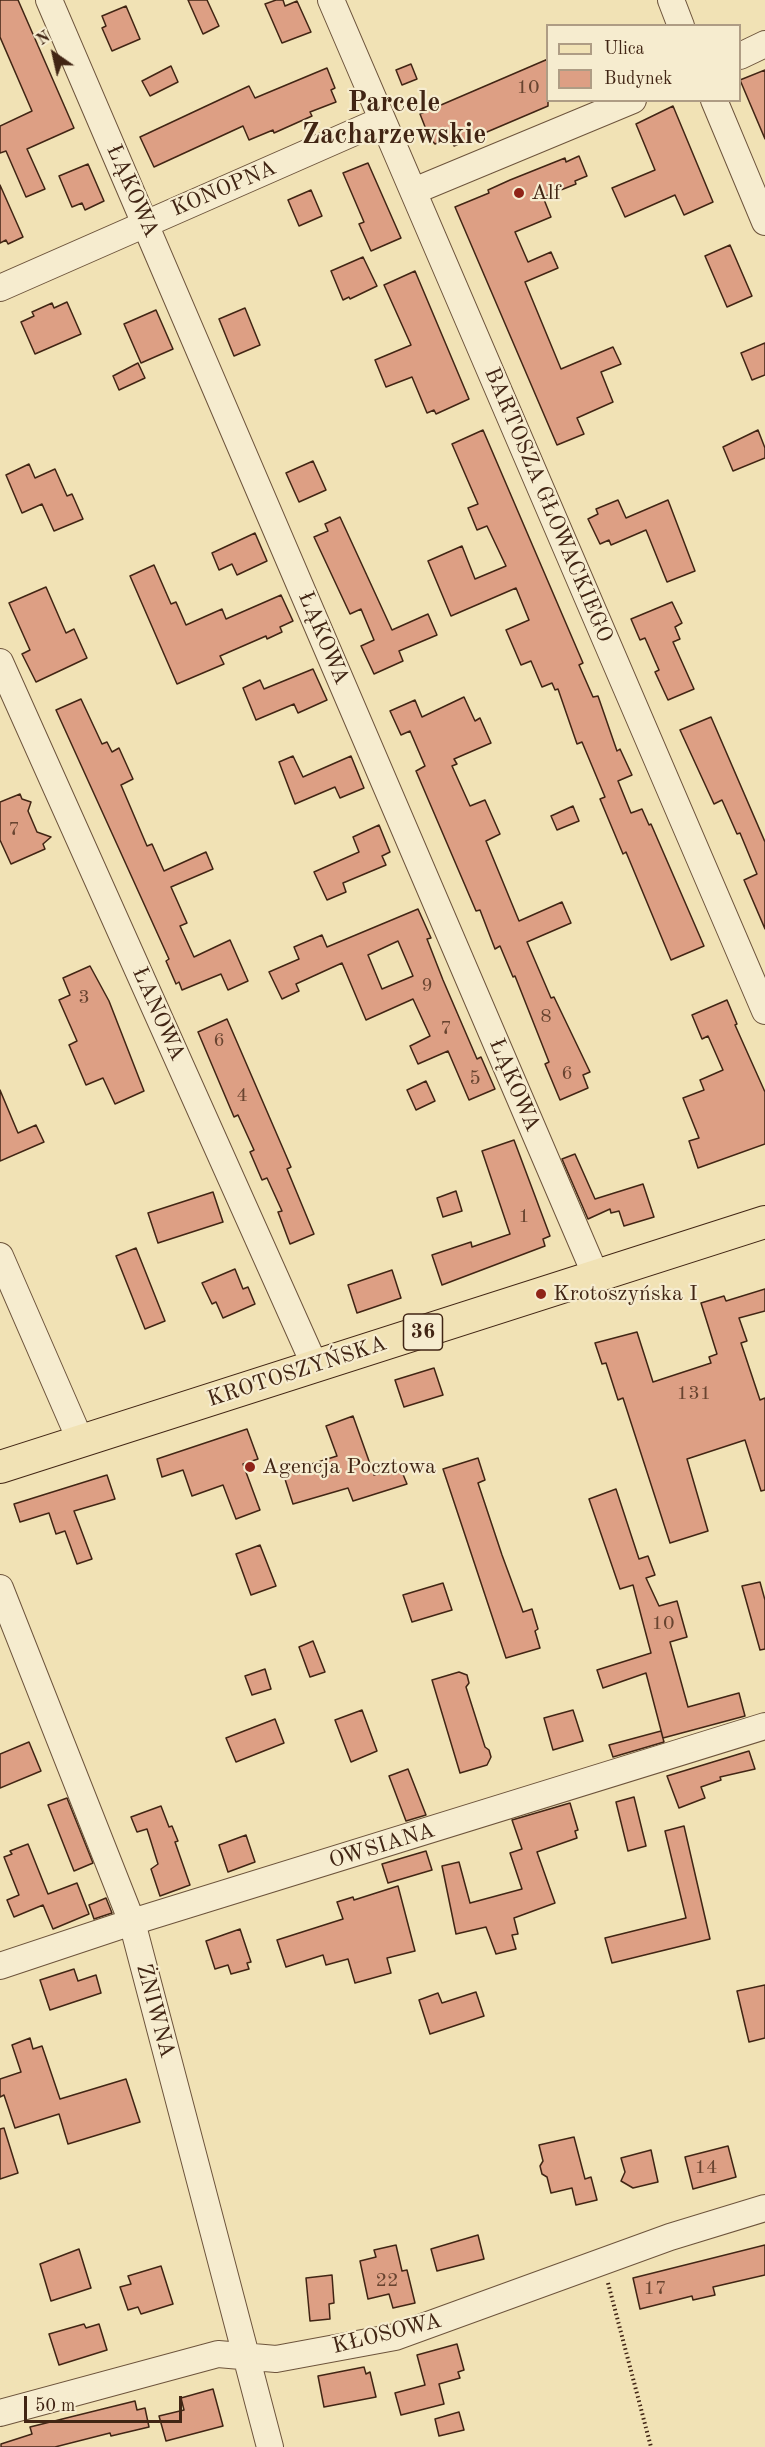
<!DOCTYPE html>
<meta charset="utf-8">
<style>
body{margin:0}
#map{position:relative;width:765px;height:2447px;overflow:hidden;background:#f1e2b5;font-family:"Old Standard TT",serif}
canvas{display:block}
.legend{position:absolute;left:546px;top:24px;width:195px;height:78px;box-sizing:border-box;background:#f6eccf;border:2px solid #ae9c84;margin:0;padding:8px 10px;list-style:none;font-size:18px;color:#412514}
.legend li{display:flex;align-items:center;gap:12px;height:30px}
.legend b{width:30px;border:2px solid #ae9c84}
.north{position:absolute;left:24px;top:24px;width:60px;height:60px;-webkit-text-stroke:4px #f6eccf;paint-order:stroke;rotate:326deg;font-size:16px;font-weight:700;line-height:24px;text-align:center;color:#412514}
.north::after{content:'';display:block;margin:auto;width:21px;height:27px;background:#412514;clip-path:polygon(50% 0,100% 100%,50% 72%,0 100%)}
.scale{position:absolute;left:24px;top:2396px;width:158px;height:27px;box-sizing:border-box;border:3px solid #412514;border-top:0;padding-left:8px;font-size:18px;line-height:21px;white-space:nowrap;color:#412514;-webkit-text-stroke:4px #f6eccf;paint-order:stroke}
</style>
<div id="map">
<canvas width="765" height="2447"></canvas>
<ul class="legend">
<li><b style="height:8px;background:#f1e2b5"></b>Ulica</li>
<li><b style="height:16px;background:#dd9f84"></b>Budynek</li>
</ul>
<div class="north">N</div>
<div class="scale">50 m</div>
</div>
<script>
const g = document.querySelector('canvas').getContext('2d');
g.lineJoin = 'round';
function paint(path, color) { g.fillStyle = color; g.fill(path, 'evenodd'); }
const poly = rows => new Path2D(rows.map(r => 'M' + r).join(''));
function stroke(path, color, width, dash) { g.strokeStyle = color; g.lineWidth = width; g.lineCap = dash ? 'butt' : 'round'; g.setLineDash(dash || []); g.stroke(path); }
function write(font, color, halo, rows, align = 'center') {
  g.font = font + ' "Old Standard TT",serif'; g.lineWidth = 4.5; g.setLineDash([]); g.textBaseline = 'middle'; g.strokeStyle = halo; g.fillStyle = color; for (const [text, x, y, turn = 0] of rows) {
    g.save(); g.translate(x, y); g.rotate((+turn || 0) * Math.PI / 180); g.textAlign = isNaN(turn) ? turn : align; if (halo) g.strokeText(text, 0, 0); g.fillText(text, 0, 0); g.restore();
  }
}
const building = poly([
 [0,0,18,0,74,128,27,149,45,189,26,197,6,151,0,153,0,126,32,111,0,37,0,0],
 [188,0,207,0,219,26,203,34,188,0],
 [276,0,283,0,285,6,297,1,311,32,282,43,265,4,276,0],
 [126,6,140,39,112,51,102,28,106,26,102,16,126,6],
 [548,59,548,106,454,146,450,137,435,144,429,137,420,114,548,59],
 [411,64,417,79,402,85,396,70,411,64],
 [171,66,178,82,150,96,142,81,171,66],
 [327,68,335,88,331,90,336,102,310,112,312,116,274,133,273,130,249,140,243,126,154,167,140,137,249,86,255,98,327,68],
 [765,70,765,139,740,80,765,70],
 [673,106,713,202,684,215,675,195,625,217,612,188,655,170,636,124,673,106],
 [579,156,587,176,575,181,576,184,543,197,551,217,515,232,528,262,551,252,558,268,525,282,561,369,613,347,621,364,601,372,613,402,577,418,584,434,557,445,455,207,489,193,488,190,510,180,565,158,566,162,579,156],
 [368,163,401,238,371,251,359,224,364,222,343,173,368,163],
 [88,164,104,201,85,210,82,203,72,207,59,176,88,164],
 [0,185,23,237,8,244,6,240,0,243,0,185],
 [311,190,322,216,299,226,288,200,311,190],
 [730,245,752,296,727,307,705,256,730,245],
 [363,257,377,286,350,299,349,297,343,300,331,271,363,257],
 [415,271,469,399,436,414,434,410,427,413,412,377,386,387,375,360,411,345,384,285,415,271],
 [67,302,81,334,35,354,21,322,34,316,32,312,52,303,54,308,67,302],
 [245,308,260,345,234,356,219,319,245,308],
 [156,310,173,349,141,363,124,324,156,310],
 [765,343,765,375,752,380,741,353,765,343],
 [138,363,145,378,119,390,113,376,138,363],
 [483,430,583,663,579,665,593,697,598,696,617,751,620,749,632,775,618,781,631,813,642,809,649,825,651,824,704,946,671,960,626,852,623,854,600,799,605,797,582,742,577,744,558,689,555,690,552,683,542,687,531,661,521,665,506,630,529,620,516,588,451,616,428,561,462,546,475,579,506,566,487,526,477,530,468,508,478,504,452,444,483,430],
 [758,430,765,448,765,458,733,471,723,447,758,430],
 [313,461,326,490,299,502,286,473,313,461],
 [29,464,35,478,55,469,67,496,72,494,83,519,54,531,42,504,22,513,6,475,29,464],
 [618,500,626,518,668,500,695,571,667,582,646,530,611,545,609,540,600,544,588,519,598,514,596,509,618,500],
 [340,517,392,630,428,614,437,635,399,651,403,661,374,674,361,646,374,640,361,609,350,614,314,537,328,531,325,524,340,517],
 [255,533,267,561,237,575,232,564,219,570,212,553,255,533],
 [154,565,171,604,176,602,186,625,222,609,226,619,281,595,293,621,280,627,282,632,267,639,266,636,220,656,224,664,177,684,130,576,154,565],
 [46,587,66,633,74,629,87,658,36,682,22,654,30,650,9,603,46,587],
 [672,602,682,623,675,627,680,639,673,642,694,689,668,700,655,672,659,670,645,638,640,640,631,619,672,602],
 [313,669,327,700,298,713,294,704,256,720,243,688,260,680,264,689,313,669],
 [464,697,475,721,480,718,491,743,454,759,457,764,452,766,470,806,485,800,500,834,486,841,519,921,562,902,571,923,527,942,551,998,554,997,590,1072,583,1075,588,1088,560,1100,545,1064,549,1062,515,976,513,977,500,946,495,949,480,910,476,911,416,771,425,766,410,731,401,735,390,711,415,700,422,717,464,697],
 [81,699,102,744,107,742,112,752,119,748,133,779,121,785,147,846,152,844,164,871,206,852,213,869,171,887,187,923,180,926,194,957,230,940,248,981,228,990,221,974,182,990,179,982,176,984,166,961,169,959,56,710,81,699],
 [711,717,765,842,765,929,744,880,757,874,740,833,737,834,722,800,714,804,680,730,711,717],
 [293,756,303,777,351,756,364,788,340,798,335,787,295,804,279,762,293,756],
 [20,794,22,799,31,802,28,811,37,832,51,837,43,844,45,849,11,864,0,840,0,802,20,794],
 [573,806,579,821,557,830,551,816,573,806],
 [379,825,390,852,382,856,386,865,343,883,346,892,327,900,314,872,359,852,353,837,379,825],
 [418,909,431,938,427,939,443,980,477,1059,481,1057,495,1089,469,1100,448,1051,418,1064,410,1046,430,1036,413,999,366,1020,342,963,296,984,299,991,282,999,269,972,299,959,294,947,322,935,327,947,418,909],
 [398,941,413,976,382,989,368,955,398,941],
 [90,966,109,1001,144,1091,115,1104,103,1078,86,1085,69,1045,77,1041,59,1000,70,995,63,978,90,966],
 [727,1000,737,1024,735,1025,765,1092,765,1144,698,1168,689,1141,699,1138,683,1098,704,1090,700,1080,723,1070,708,1036,702,1039,692,1015,727,1000],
 [227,1019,291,1167,287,1169,314,1234,290,1244,278,1212,282,1211,267,1178,262,1180,250,1152,254,1150,238,1115,234,1117,198,1032,227,1019],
 [426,1081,435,1101,416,1110,407,1090,426,1081],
 [0,1090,18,1133,36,1125,44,1142,0,1161,0,1090],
 [514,1140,550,1236,543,1239,545,1246,442,1285,432,1255,471,1242,472,1247,510,1234,482,1151,514,1140],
 [575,1154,595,1199,643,1184,654,1217,624,1226,619,1211,611,1213,610,1209,588,1219,562,1159,575,1154],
 [456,1191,462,1211,443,1217,437,1198,456,1191],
 [213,1192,223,1222,158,1243,148,1213,213,1192],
 [136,1248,165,1321,145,1329,116,1256,136,1248],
 [235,1269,243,1289,248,1287,255,1304,223,1318,216,1302,212,1304,202,1283,235,1269],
 [392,1270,401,1298,357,1313,348,1285,392,1270],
 [765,1289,765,1311,739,1318,747,1341,741,1343,760,1400,765,1398,765,1490,761,1491,745,1440,687,1459,708,1531,670,1543,623,1398,618,1400,606,1363,602,1364,595,1343,637,1332,653,1382,711,1363,709,1357,717,1354,701,1303,724,1296,726,1301,765,1289],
 [434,1368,443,1395,404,1407,395,1380,434,1368],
 [353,1416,374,1475,400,1467,407,1484,353,1501,348,1488,293,1504,283,1473,337,1456,326,1426,353,1416],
 [247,1429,258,1459,243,1464,260,1510,236,1519,223,1485,192,1496,183,1470,162,1477,157,1459,247,1429],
 [478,1458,485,1480,478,1483,502,1555,523,1612,532,1609,538,1629,535,1631,540,1648,506,1658,443,1469,478,1458],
 [107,1475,115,1499,74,1511,92,1559,77,1564,65,1531,56,1534,49,1513,20,1522,14,1504,107,1475],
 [616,1489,639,1559,648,1556,655,1575,646,1578,659,1606,677,1601,687,1637,670,1642,688,1707,739,1693,745,1716,663,1738,646,1673,603,1688,597,1670,651,1653,633,1585,620,1589,589,1499,616,1489],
 [260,1545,276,1586,251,1595,236,1554,260,1545],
 [760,1582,765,1600,765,1649,760,1650,742,1586,760,1582],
 [443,1583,452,1610,412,1622,403,1595,443,1583],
 [313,1641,325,1672,310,1677,299,1647,313,1641],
 [265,1669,271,1689,252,1695,245,1676,265,1669],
 [459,1672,467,1675,469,1683,466,1687,479,1728,485,1747,489,1750,491,1757,487,1765,460,1773,432,1680,459,1672],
 [362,1710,377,1751,351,1762,335,1720,362,1710],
 [573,1710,583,1741,553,1750,544,1718,573,1710],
 [275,1719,284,1743,236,1762,226,1738,275,1719],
 [661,1731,664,1742,613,1757,609,1745,661,1731],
 [29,1742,41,1771,0,1788,0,1754,29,1742],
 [749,1751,755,1769,720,1777,721,1780,701,1787,705,1798,679,1808,667,1776,749,1751],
 [408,1769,426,1815,406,1821,389,1776,408,1769],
 [634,1797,646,1846,628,1851,616,1802,634,1797],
 [67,1798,93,1863,74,1871,48,1805,67,1798],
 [570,1803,578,1830,575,1831,577,1838,537,1852,555,1903,514,1918,518,1934,512,1935,516,1949,496,1954,486,1927,456,1934,442,1866,459,1862,470,1903,522,1889,510,1853,522,1849,512,1820,570,1803],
 [161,1806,169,1827,172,1826,178,1841,175,1842,190,1885,160,1896,151,1869,158,1864,147,1829,137,1832,131,1817,161,1806],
 [684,1826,710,1939,612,1963,605,1938,686,1918,665,1831,684,1826],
 [246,1835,255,1862,228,1872,219,1845,246,1835],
 [28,1844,48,1894,77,1883,89,1914,53,1929,43,1905,14,1917,7,1900,19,1895,4,1857,12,1854,10,1851,28,1844],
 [426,1851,432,1870,388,1883,382,1864,426,1851],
 [398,1886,415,1951,387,1958,391,1973,355,1983,348,1959,326,1965,323,1955,286,1967,277,1940,343,1919,337,1902,353,1897,354,1900,398,1886],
 [106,1898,112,1913,94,1919,89,1905,106,1898],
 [240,1929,251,1962,247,1963,249,1969,231,1974,228,1965,215,1969,206,1941,240,1929],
 [74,1969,78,1981,96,1975,101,1993,50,2010,40,1980,74,1969],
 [765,1985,765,2038,749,2042,737,1991,765,1985],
 [476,1992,484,2016,430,2034,419,2000,438,1993,442,2003,476,1992],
 [30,2038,33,2049,42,2046,60,2099,126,2079,140,2122,68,2144,59,2114,15,2128,4,2095,0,2097,0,2079,21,2072,12,2045,30,2038],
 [4,2128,18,2173,0,2179,0,2129,4,2128],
 [574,2137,585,2179,591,2177,597,2200,576,2205,572,2188,551,2193,547,2177,542,2174,540,2166,543,2161,539,2145,574,2137],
 [728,2146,736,2177,693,2189,685,2157,728,2146],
 [651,2150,658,2182,633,2188,621,2181,625,2172,621,2158,651,2150],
 [478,2235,484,2259,437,2271,431,2249,478,2235],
 [396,2245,402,2271,407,2270,415,2303,393,2308,389,2294,368,2299,360,2261,376,2257,374,2250,396,2245],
 [765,2245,765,2275,713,2287,715,2295,693,2300,692,2296,640,2309,633,2278,765,2245],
 [79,2249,91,2288,51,2301,40,2264,79,2249],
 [161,2266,173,2304,141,2314,138,2307,128,2310,120,2287,131,2284,128,2276,161,2266],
 [332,2275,334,2303,329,2304,330,2319,310,2321,306,2278,332,2275],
 [84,2324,86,2328,99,2324,107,2350,59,2365,49,2334,84,2324],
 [457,2344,464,2370,458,2372,460,2378,439,2384,444,2404,401,2415,395,2393,425,2385,417,2355,457,2344],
 [364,2367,366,2374,370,2372,376,2397,324,2407,318,2376,364,2367],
 [213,2389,223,2426,166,2441,159,2416,184,2410,181,2398,213,2389],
 [135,2401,137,2410,145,2408,149,2427,111,2436,110,2433,55,2447,1,2447,1,2444,32,2434,30,2427,135,2401],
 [459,2412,464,2430,439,2436,435,2419,459,2412]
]);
paint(building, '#dd9f84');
stroke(building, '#412514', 1.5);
const minor = poly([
 [49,0,596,1276],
 [331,0,765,1011],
 [671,0,681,26],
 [740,56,765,44],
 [714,100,765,222],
 [414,191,633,100],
 [0,288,382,120],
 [0,662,315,1366],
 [0,1256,81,1442],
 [0,1588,132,1922,270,2447],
 [0,1966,132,1922,765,1726],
 [0,2413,218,2354,276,2359,395,2337,670,2237,765,2208]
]);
const major = poly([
 [0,1467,765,1222]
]);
stroke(minor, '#6d543c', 28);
stroke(major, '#412514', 34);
stroke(poly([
 [608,2283,651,2447]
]), '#412514', 4, [1.5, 3]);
stroke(minor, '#f6eccf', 26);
stroke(major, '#f1e2b5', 32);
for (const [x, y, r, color] of [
 [519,193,6,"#8f2418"],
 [541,1294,6,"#8f2418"],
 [250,1467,6,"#8f2418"]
]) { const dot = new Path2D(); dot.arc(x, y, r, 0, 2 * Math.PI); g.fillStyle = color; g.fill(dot); stroke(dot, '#f6eccf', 2); }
write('20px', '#684430', null, [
 ["10",528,88],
 ["7",14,830],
 ["9",427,986],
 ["3",84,998],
 ["8",546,1017],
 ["7",446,1029],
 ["6",219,1041],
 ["6",567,1074],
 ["5",475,1079],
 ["4",242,1096],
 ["1",524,1217],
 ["131",694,1394],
 ["10",663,1624],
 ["14",706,2168],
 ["22",387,2281],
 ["17",655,2289]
]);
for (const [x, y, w] of [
 [423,1332,39]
]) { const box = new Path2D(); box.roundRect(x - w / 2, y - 18, w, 36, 4.5); g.fillStyle = '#f6eccf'; g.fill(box); stroke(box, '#412514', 1.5); }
write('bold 21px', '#412514', null, [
 ["36",423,1332]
]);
write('22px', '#412514', '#f6eccf', [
 ["KONOPNA",224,189,-23],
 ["ŁĄKOWA",132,191,66],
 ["BARTOSZA GŁOWACKIEGO",548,505,67],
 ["ŁĄKOWA",323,638,67],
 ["ŁANOWA",158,1014,66],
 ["ŁĄKOWA",514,1085,67],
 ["KROTOSZYŃSKA",297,1372,-18],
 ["OWSIANA",382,1846,-17],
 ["ŻNIWNA",155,2011,75],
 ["KŁOSOWA",387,2334,-14]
]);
write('22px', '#412514', '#f6eccf', [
 ["Alf",531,193],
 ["Krotoszyńska I",553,1294],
 ["Agencja Pocztowa",262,1467]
], 'left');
write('bold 28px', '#412514', '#f6eccf', [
 ["Parcele",394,104],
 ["Zacharzewskie",394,136]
]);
</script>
